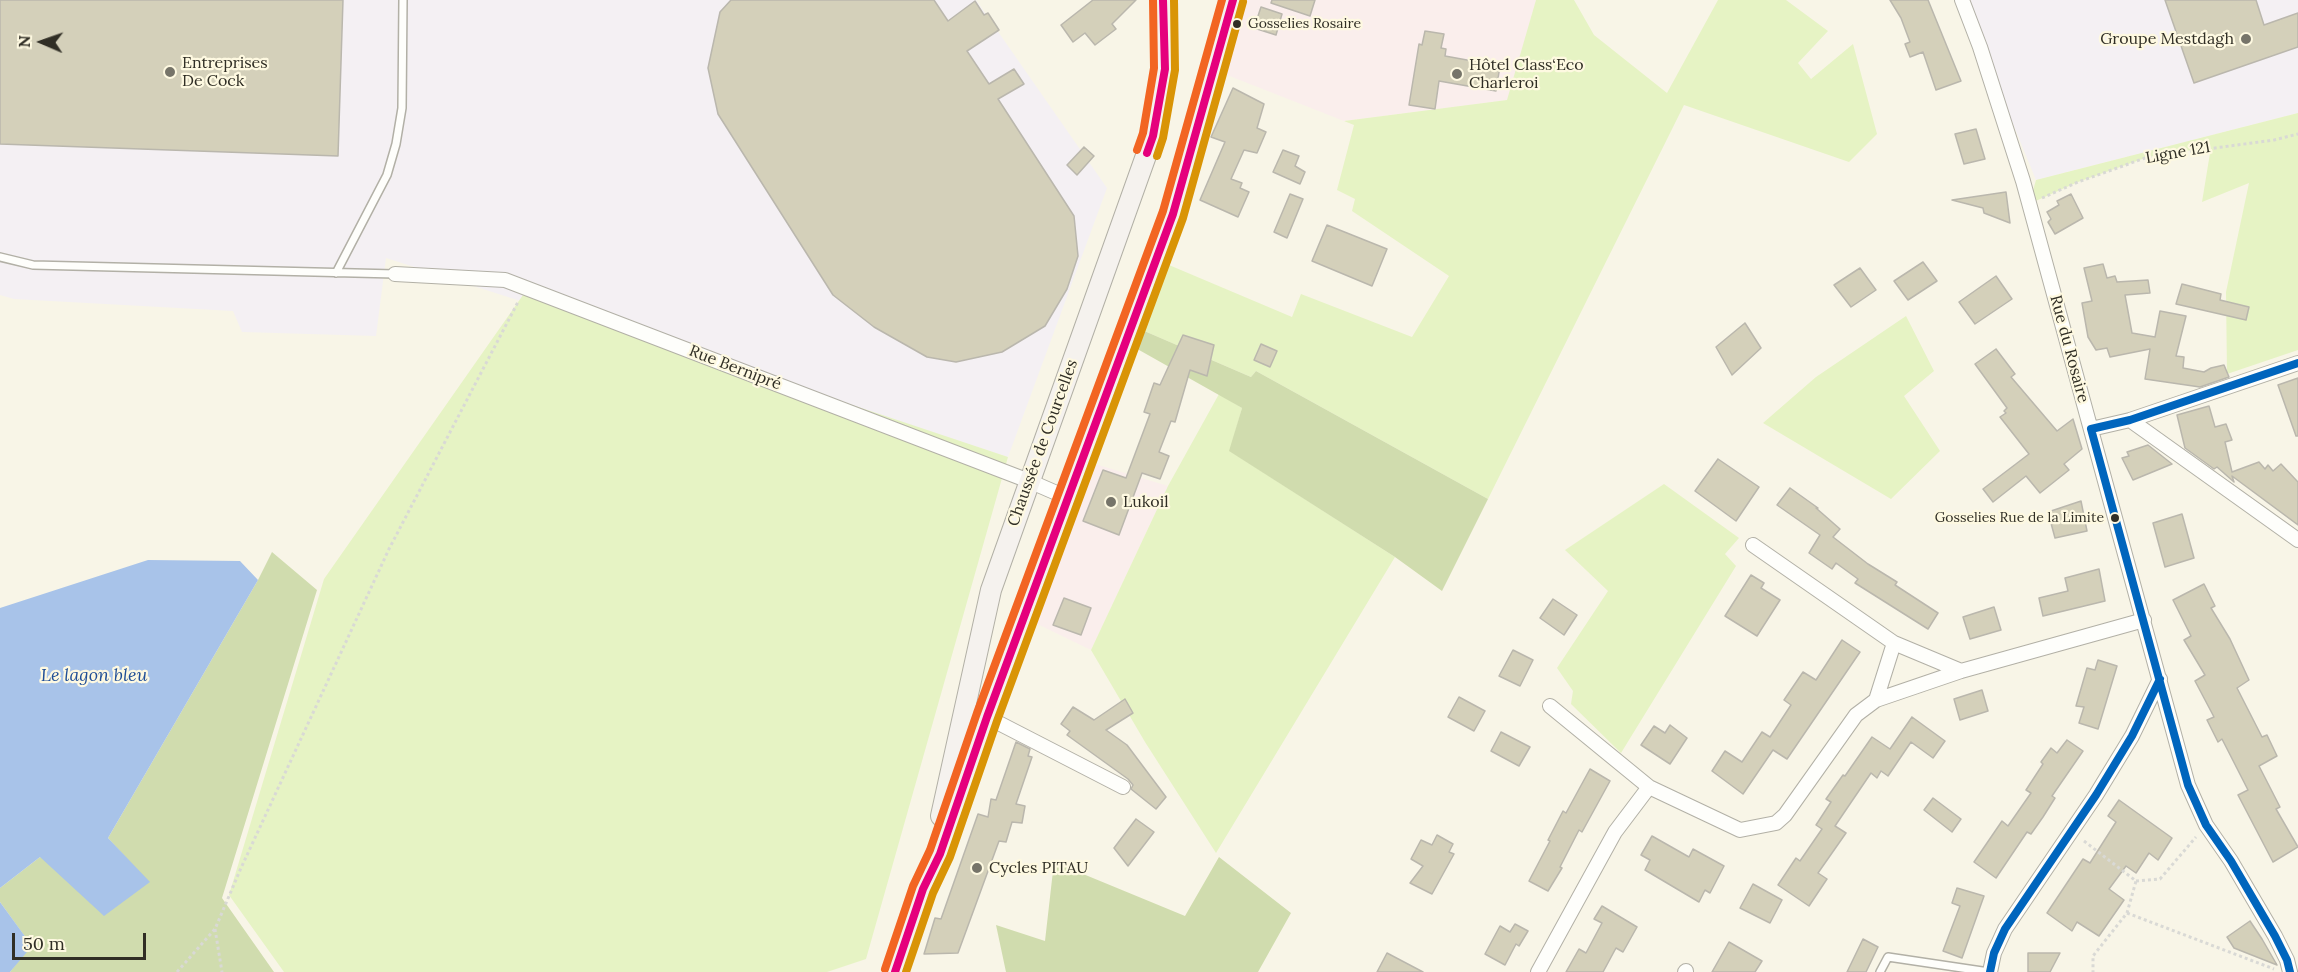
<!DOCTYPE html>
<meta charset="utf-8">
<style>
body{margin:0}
#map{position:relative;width:2298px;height:972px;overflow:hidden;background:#f8f5e7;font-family:Lora,serif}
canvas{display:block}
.north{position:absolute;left:12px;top:12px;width:60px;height:60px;-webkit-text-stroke:4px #fef9e1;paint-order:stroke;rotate:272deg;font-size:16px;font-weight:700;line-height:24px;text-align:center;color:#302e25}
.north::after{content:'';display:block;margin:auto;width:21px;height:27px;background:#302e25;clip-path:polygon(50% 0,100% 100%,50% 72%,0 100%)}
.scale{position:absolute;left:12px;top:933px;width:134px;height:27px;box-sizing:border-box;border:3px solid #302e25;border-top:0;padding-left:8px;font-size:18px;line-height:21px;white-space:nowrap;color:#302e25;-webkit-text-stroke:4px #fef9e1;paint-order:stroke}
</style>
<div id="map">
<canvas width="2298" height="972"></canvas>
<div class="north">N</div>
<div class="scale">50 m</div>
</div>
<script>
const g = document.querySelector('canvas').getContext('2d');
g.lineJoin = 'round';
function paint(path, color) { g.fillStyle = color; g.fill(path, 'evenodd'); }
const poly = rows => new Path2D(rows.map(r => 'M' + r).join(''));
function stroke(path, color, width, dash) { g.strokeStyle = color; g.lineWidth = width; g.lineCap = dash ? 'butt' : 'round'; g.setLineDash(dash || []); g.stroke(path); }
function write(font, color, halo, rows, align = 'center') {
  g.font = font + ' Lora,serif'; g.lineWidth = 4.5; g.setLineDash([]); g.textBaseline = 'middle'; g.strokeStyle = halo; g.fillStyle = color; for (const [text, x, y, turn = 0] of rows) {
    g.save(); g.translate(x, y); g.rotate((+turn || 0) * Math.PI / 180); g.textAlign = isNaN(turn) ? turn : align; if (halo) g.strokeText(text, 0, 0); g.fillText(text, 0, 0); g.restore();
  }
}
paint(poly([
 [1241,0,1536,0,1508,100,1344,121,1227,75],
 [1082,460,1168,486,1091,650,1027,619]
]), '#faeeec');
paint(poly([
 [0,0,976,0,1107,188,1008,457,386,258,376,336,242,332,233,311,14,299,0,295],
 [1962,0,2298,0,2298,113,2036,180]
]), '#f4f0f3');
paint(poly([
 [1536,0,1574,0,1594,35,1667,93,1718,0,1786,0,1828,31,1798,63,1811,79,1853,44,1877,134,1849,162,1684,105,1488,499,1256,371,1251,377,1142,330,1169,265,1292,317,1301,294,1412,337,1449,276,1352,211,1355,199,1337,190,1354,125,1344,121,1507,100],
 [2298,113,2298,350,2227,374,2226,292,2249,183,2202,202,2211,147,2148,157,2078,182,2029,204,2036,180],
 [523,295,1008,457,866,959,827,972,284,972,229,895,324,579],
 [1906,316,1934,371,1904,396,1940,451,1891,499,1763,423,1816,377],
 [1219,394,1242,408,1230,451,1395,557,1216,853,1145,742,1091,650,1168,486],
 [1664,484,1739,538,1725,554,1736,566,1621,753,1571,704,1573,691,1557,668,1608,591,1565,550]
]), '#e6f3c4');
paint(poly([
 [1142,330,1251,377,1256,371,1488,499,1442,591,1395,557,1229,451,1242,408,1132,346],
 [272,552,317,590,222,898,274,972,10,972,31,945,0,902,0,888,40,857,149,883,108,838,258,580],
 [1219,857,1291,913,1258,972,1006,972,996,925,1045,941,1054,862,1185,916]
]), '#d0dcae');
paint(poly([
 [148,560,240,561,258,580,108,838,150,882,104,916,40,857,0,888,0,608],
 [0,902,32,946,10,972,0,972]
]), '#a8c3e9');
const building = poly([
 [0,0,343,0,338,156,0,144,0,0],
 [731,0,934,0,948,21,975,1,984,15,988,13,999,30,967,51,989,84,1014,69,1024,84,998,99,1074,216,1078,256,1067,289,1045,326,1002,352,956,362,927,357,874,327,833,295,718,114,708,68,720,12,731,0],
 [1093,0,1136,0,1112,24,1116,29,1095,45,1085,33,1073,42,1061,25,1093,0],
 [1272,0,1315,0,1310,16,1271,3,1272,0],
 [1890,0,1928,0,1961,81,1936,90,1923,52,1910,57,1905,44,1910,42,1901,18,1890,0],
 [2165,0,2256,0,2264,25,2298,13,2298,47,2194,83,2165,0],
 [1261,7,1282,14,1276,35,1254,28,1261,7],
 [1425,31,1444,34,1441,48,1446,49,1445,56,1500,66,1496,91,1439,81,1435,109,1409,105,1419,44,1422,45,1425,31],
 [1233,88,1264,104,1257,128,1266,132,1257,153,1244,150,1231,179,1242,183,1240,188,1249,192,1238,217,1200,200,1225,142,1211,137,1233,88],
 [1976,129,1985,159,1964,164,1955,134,1976,129],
 [1084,147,1094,156,1077,175,1067,165,1084,147],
 [1283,150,1299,156,1295,166,1305,172,1300,184,1273,172,1283,150],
 [2006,192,2010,223,1984,213,1983,208,1952,200,2006,192],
 [1290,194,1303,199,1287,238,1274,232,1290,194],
 [2071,194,2083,218,2055,234,2048,222,2051,219,2047,212,2059,205,2057,201,2071,194],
 [1327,225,1387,249,1372,286,1312,261,1327,225],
 [1923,262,1937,281,1908,300,1894,281,1923,262],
 [2103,264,2107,278,2115,276,2117,282,2148,280,2150,293,2125,295,2132,333,2155,337,2160,311,2186,316,2176,356,2184,357,2183,368,2204,372,2211,368,2224,365,2229,377,2200,387,2145,379,2150,349,2110,357,2107,348,2096,350,2088,337,2082,303,2092,301,2084,268,2103,264],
 [1860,268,1876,290,1851,307,1834,285,1860,268],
 [1996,276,2012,299,1975,324,1959,302,1996,276],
 [2182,284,2221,294,2220,300,2249,307,2246,320,2176,304,2182,284],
 [1745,323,1761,348,1732,375,1716,347,1745,323],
 [1183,335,1214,345,1207,376,1190,370,1175,422,1171,421,1159,452,1169,456,1160,479,1142,473,1119,535,1083,521,1103,470,1126,478,1150,414,1144,412,1154,383,1160,385,1183,335],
 [1261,344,1277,351,1270,367,1254,360,1261,344],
 [1996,349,2015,374,2011,377,2057,431,2073,419,2082,449,2064,464,2069,470,2040,493,2026,476,1993,502,1983,489,2029,454,2000,417,2006,413,2004,411,2007,408,1975,364,1996,349],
 [2298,378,2298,436,2296,436,2278,385,2298,378],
 [2209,406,2215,427,2226,424,2232,440,2225,442,2232,472,2259,462,2265,469,2268,465,2273,471,2281,464,2298,482,2298,525,2232,476,2234,482,2217,467,2214,469,2185,448,2177,415,2209,406],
 [2148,445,2172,464,2133,480,2122,458,2129,456,2127,452,2148,445],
 [1718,459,1759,487,1736,521,1695,491,1718,459],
 [1790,488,1818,508,1816,508,1840,529,1833,537,1868,564,1897,582,1895,585,1938,613,1928,629,1855,583,1858,579,1836,563,1832,569,1809,553,1820,535,1777,505,1790,488],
 [2081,501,2087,531,2055,538,2048,512,2081,501],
 [2182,514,2194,558,2165,567,2153,523,2182,514],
 [2099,569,2105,601,2043,616,2039,598,2068,591,2065,578,2099,569],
 [1751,575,1764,583,1761,588,1780,600,1757,636,1725,616,1751,575],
 [2204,584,2215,606,2211,608,2230,639,2249,680,2237,688,2262,737,2267,735,2277,756,2259,766,2280,807,2276,809,2298,847,2273,862,2238,795,2248,790,2222,739,2218,742,2207,720,2214,717,2195,681,2205,675,2184,640,2191,636,2173,600,2204,584],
 [1064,598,1091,608,1081,635,1053,625,1064,598],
 [1553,599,1577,615,1564,635,1540,618,1553,599],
 [1994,607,2001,630,1970,639,1963,617,1994,607],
 [1842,640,1860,652,1787,759,1773,750,1743,794,1712,771,1725,751,1742,762,1762,732,1770,737,1791,705,1784,700,1803,672,1816,680,1842,640],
 [1513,650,1533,660,1520,686,1499,676,1513,650],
 [2098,660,2117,666,2098,729,2079,723,2084,707,2076,706,2087,668,2095,670,2098,660],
 [1982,690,1988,711,1960,720,1954,699,1982,690],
 [1459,697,1485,711,1474,731,1448,717,1459,697],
 [1125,699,1133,713,1106,730,1127,745,1166,797,1156,809,1131,789,1133,785,1128,779,1067,735,1070,731,1061,724,1073,707,1094,720,1125,699],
 [1912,717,1945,741,1933,758,1911,742,1888,776,1881,771,1877,778,1871,773,1835,826,1846,833,1818,873,1827,879,1809,906,1778,885,1796,858,1800,861,1822,829,1816,825,1831,802,1826,799,1843,775,1845,776,1872,737,1890,749,1912,717],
 [1670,725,1687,738,1670,764,1641,745,1654,726,1665,733,1670,725],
 [1501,732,1530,747,1519,766,1491,751,1501,732],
 [2067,740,2083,751,2052,796,2055,798,2043,817,2031,834,2027,832,1996,878,1974,862,2002,821,2008,826,2031,793,2026,790,2043,764,2041,762,2051,748,2057,753,2067,740],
 [1016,742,1030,749,1028,756,1032,757,1016,804,1025,806,1022,823,1012,822,1006,842,999,841,958,953,924,954,935,918,941,919,978,814,988,817,991,799,996,800,1016,742],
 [1590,769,1610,781,1582,832,1579,830,1560,867,1562,868,1548,891,1529,881,1550,841,1548,840,1563,811,1566,813,1590,769],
 [1933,798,1961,819,1952,832,1924,810,1933,798],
 [2119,800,2172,838,2158,860,2149,853,2136,873,2126,866,2109,889,2124,900,2099,936,2077,922,2072,931,2047,913,2083,859,2090,863,2116,822,2108,816,2119,800],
 [1136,819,1154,832,1128,866,1114,848,1136,819],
 [1437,835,1453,844,1449,852,1454,854,1432,894,1410,883,1423,866,1411,859,1421,840,1432,845,1437,835],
 [1652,836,1689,857,1693,849,1724,866,1710,893,1705,890,1699,902,1645,870,1650,860,1641,855,1652,836],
 [1753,884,1782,900,1770,923,1740,908,1753,884],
 [1957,888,1984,896,1962,958,1943,951,1960,906,1952,903,1957,888],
 [1602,906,1637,927,1623,952,1616,948,1603,972,1566,972,1579,949,1586,953,1602,923,1594,919,1602,906],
 [2250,921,2262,939,2277,965,2234,948,2227,937,2250,921],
 [1515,924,1528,931,1519,946,1516,944,1505,965,1485,954,1500,926,1510,932,1515,924],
 [1863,939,1878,947,1866,972,1847,972,1863,939],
 [1729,942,1762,961,1755,972,1712,972,1729,942],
 [1387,953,1423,972,1377,972,1387,953],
 [2028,953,2060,953,2050,972,2028,972,2028,953]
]);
paint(building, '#d4d0ba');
stroke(building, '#bab7ad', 1.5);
const service = poly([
 [0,257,33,265,395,274],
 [336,273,387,175,396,144,402,108,403,0],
 [1880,972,1888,957,1989,972]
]);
const minor = poly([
 [1962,0,1980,47,2023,181,2188,785,2206,825,2231,861,2275,936,2287,960,2290,972],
 [395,274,505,280,1029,481,1068,498],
 [2130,420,2298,540],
 [2091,429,2130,420,2298,363],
 [1753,545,1894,643,1961,671],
 [1876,700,1894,643],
 [1550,706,1649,787,1740,830,1776,823,1785,815,1856,715,1876,700,1961,671,2144,620],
 [987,717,1123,787],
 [1538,972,1615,832,1649,787],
 [1685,972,1686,971],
 [1990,972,1994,953,2005,929,2096,795,2132,736,2160,679]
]);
const secondary = poly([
 [941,816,991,590,1153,136,1165,69,1163,0],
 [895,972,923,889,940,854,987,717,1173,214,1228,22,1233,0]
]);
stroke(service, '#b2b0a6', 10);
stroke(minor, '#b2b0a6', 16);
stroke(secondary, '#b2b0a6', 22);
stroke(poly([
 [2042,198,2078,182,2148,157,2274,140,2298,134],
 [2084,841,2136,881,2127,913,2093,956,2093,972],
 [2136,881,2160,879,2196,837],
 [2127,913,2274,969],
 [215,929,222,972],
 [177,972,215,929,241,868,389,549,518,302]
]), '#d9d9d5', 3, [3, 3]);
stroke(service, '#fefefb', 7);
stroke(minor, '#fefefb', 14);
stroke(secondary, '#f5f2ee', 20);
stroke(poly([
 [2091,429,2188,785,2206,825,2231,861,2275,936,2287,960,2290,972],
 [2091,429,2130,420,2298,363],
 [1990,972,1994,953,2005,929,2096,795,2132,736,2160,679]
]), '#0065bd', 8);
stroke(poly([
 [1147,153,1153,136,1165,69,1163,0],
 [895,972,923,889,940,854,987,717,1173,214,1233,0]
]), '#e5007d', 8);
stroke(poly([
 [1157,156,1163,138,1175,70,1174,0],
 [906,972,933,893,950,857,997,721,1183,218,1243,2]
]), '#d99406', 8);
stroke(poly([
 [1137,150,1143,133,1154,68,1153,0],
 [885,969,913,886,930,850,977,713,1163,211,1222,0]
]), '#f26522', 8);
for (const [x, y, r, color] of [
 [1237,24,5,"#302e25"],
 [2246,39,6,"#767469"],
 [170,72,6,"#767469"],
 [1457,74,6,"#767469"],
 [1111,502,6,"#767469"],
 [2115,518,5,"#302e25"],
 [977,868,6,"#767469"]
]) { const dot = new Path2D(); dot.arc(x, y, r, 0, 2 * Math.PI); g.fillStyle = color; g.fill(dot); stroke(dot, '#fef9e1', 2); }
write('14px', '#302e25', '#fef9e1', [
 ["Gosselies Rosaire",1248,24],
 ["Gosselies Rue de la Limite",2104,518,"right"]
], 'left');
write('16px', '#302e25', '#fef9e1', [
 ["Groupe Mestdagh",2234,39,"right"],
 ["Entreprises",182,63],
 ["De Cock",182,81],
 ["Hôtel Class‘Eco",1469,65],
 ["Charleroi",1469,83],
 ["Lukoil",1123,502],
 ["Cycles PITAU",989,868]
], 'left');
write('16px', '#302e25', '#fef9e1', [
 ["Ligne 121",2178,153,-10],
 ["Rue du Rosaire",2069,349,75],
 ["Rue Bernipré",735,368,21],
 ["Chaussée de Courcelles",1043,443,-70]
]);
write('italic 18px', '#1f4e97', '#fef9e1', [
 ["Le lagon bleu",94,676]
]);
</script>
